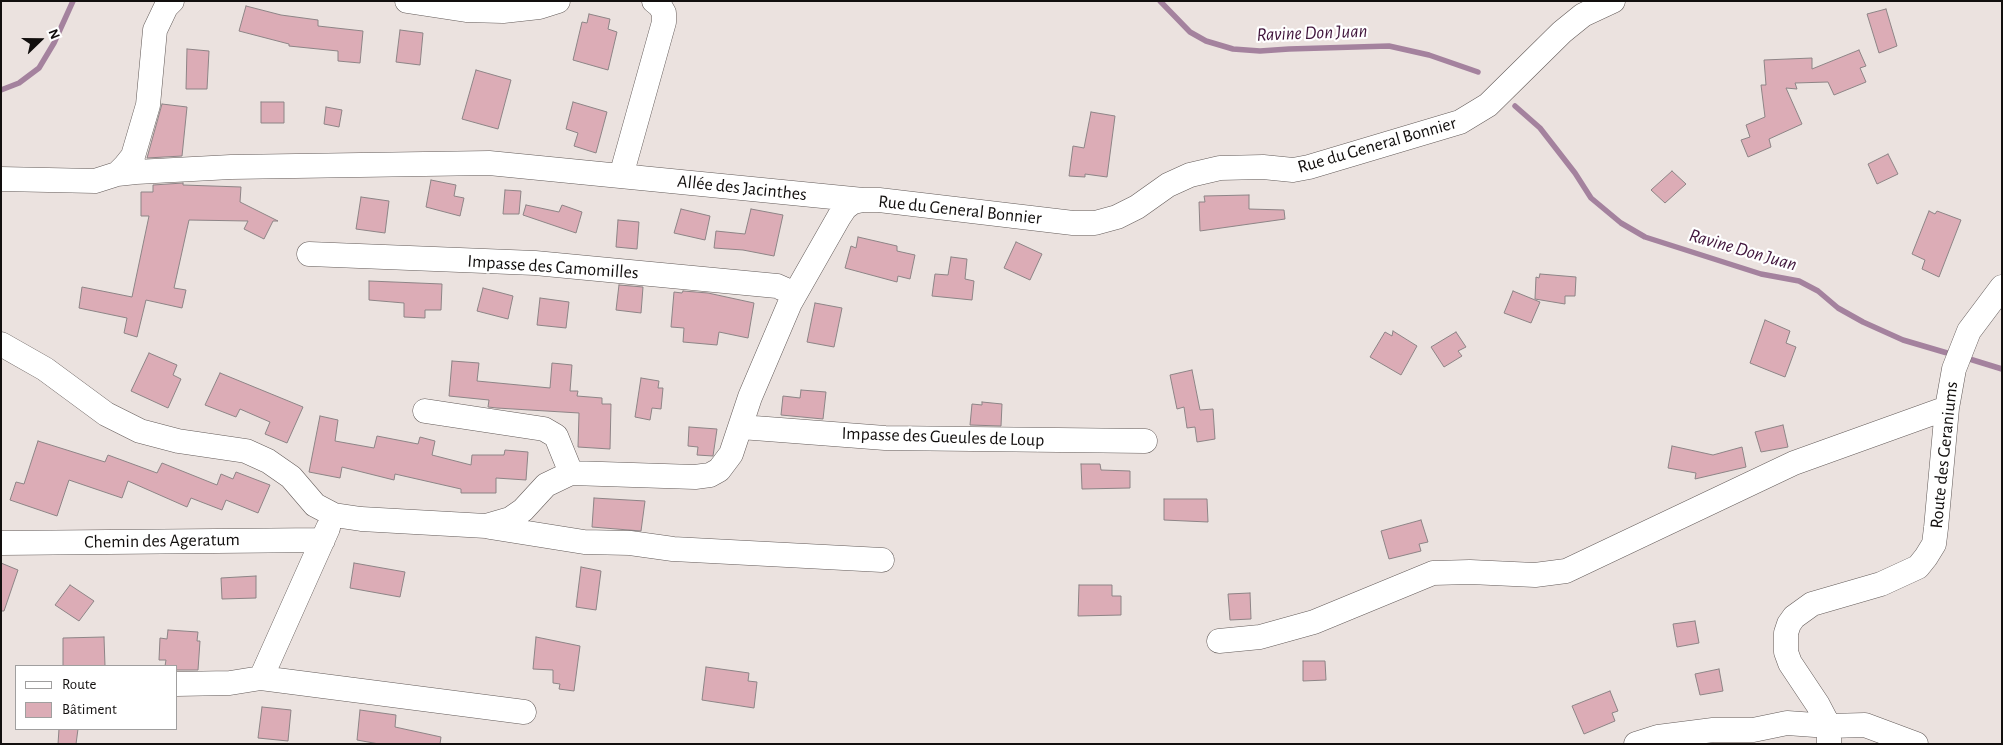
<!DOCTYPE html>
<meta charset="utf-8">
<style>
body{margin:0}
#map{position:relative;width:2003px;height:745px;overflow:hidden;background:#ebe2df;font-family:"Alegreya Sans",sans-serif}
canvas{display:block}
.frame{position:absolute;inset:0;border:2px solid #120f0e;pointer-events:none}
.legend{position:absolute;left:15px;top:665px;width:162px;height:65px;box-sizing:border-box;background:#fff;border:1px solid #a09f9f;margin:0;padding:6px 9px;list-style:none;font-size:15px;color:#120f0e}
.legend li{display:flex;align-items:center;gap:10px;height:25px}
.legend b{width:25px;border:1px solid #a09f9f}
.north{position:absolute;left:15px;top:15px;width:50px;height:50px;-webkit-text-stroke:4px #fff;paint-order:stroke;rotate:68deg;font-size:14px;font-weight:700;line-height:20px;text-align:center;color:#120f0e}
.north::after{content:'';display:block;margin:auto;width:18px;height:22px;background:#120f0e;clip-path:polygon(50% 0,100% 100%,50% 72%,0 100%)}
</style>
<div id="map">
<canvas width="2003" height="745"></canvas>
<div class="frame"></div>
<ul class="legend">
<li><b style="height:6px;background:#fff"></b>Route</li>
<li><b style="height:14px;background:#dcacb6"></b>Bâtiment</li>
</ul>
<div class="north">N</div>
</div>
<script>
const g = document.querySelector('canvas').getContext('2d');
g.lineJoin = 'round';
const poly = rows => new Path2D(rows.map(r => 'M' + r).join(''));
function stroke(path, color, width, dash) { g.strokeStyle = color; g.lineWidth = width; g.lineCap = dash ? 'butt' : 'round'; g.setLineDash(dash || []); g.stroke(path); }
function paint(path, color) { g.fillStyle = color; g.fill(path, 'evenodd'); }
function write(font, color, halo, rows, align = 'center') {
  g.font = font + ' "Alegreya Sans",sans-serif'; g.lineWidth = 4.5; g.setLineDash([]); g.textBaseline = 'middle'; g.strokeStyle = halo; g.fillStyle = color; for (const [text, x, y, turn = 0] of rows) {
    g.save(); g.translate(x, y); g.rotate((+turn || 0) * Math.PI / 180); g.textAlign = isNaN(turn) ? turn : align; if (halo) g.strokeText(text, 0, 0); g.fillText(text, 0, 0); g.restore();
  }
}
stroke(poly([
 [1160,1,1190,32,1206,41,1233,49,1260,51,1289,49,1389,46,1429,55,1478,72],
 [1,90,19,83,39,68,54,43,73,1],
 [1515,106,1540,128,1575,173,1591,198,1621,223,1645,237,1761,274,1799,281,1818,291,1838,308,1863,322,1903,340,1954,355],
 [1963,357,2002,369]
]), '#a4829e', 5.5);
const building = poly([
 [246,6,281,15,318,20,318,26,363,31,360,63,338,61,338,51,289,46,289,44,239,31,246,6],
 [1886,9,1897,46,1879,53,1867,14,1886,9],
 [589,14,610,19,608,29,617,32,608,70,573,60,582,22,587,23,589,14],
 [400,30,423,33,420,65,396,62,400,30],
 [187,49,209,51,207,89,186,89,187,49],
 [1859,50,1866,66,1860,68,1866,82,1834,95,1828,82,1795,83,1797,89,1786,88,1802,124,1769,139,1771,147,1748,157,1741,140,1750,137,1746,125,1765,117,1761,85,1766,85,1764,60,1812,58,1812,69,1859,50],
 [476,70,511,80,498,129,462,119,476,70],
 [261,102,284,102,284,123,261,123,261,102],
 [573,102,607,112,596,153,574,146,578,133,566,129,573,102],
 [162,104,187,107,182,156,147,158,162,104],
 [326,107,342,110,339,127,324,124,326,107],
 [1091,112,1115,116,1107,177,1085,174,1085,177,1069,176,1073,146,1084,148,1091,112],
 [1888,154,1898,174,1877,184,1868,164,1888,154],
 [1672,171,1686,184,1665,203,1651,190,1672,171],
 [431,180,456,185,454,196,464,198,460,216,426,207,431,180],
 [183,183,183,185,241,187,240,202,278,221,273,221,264,239,244,229,248,221,189,220,174,288,186,290,182,308,146,300,137,337,124,333,127,318,79,308,82,287,132,297,149,216,141,216,141,192,153,192,153,185,183,183],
 [505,190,521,191,519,214,503,214,505,190],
 [1249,195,1249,209,1284,210,1285,219,1200,231,1199,202,1205,202,1204,196,1249,195],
 [361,197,389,201,385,233,356,229,361,197],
 [526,205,559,212,562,205,582,212,576,233,523,215,526,205],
 [681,209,710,216,705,240,674,233,681,209],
 [751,209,783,215,774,256,743,250,714,248,716,231,745,234,751,209],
 [1929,211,1935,214,1937,211,1961,220,1939,277,1922,269,1925,260,1912,254,1929,211],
 [618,220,639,222,637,249,616,247,618,220],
 [858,237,897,246,897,251,915,255,910,279,898,276,897,282,845,268,851,246,856,248,858,237],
 [1016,242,1042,254,1030,280,1004,268,1016,242],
 [951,257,967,259,965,279,974,281,972,300,932,296,935,274,948,275,951,257],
 [1540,274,1576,277,1575,296,1565,296,1565,304,1535,299,1536,277,1539,278,1540,274],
 [369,281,442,284,441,310,425,310,425,318,404,317,404,303,369,300,369,281],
 [619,285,643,287,641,313,616,310,619,285],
 [483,288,513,296,508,319,477,311,483,288],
 [683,291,708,293,754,303,748,338,719,332,717,345,683,342,684,328,671,327,674,292,682,293,683,291],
 [1513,291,1540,302,1531,323,1504,313,1513,291],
 [540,298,569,302,566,328,537,325,540,298],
 [815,303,842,308,834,347,807,342,815,303],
 [1765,320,1790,331,1786,343,1796,347,1785,377,1750,363,1765,320],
 [1393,331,1417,346,1401,375,1370,357,1385,332,1392,336,1393,331],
 [1456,332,1466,347,1458,351,1462,356,1444,367,1431,347,1456,332],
 [149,353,177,365,173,375,181,379,168,408,131,391,149,353],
 [452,361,479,363,477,381,550,388,552,363,572,365,570,391,578,391,577,396,602,398,602,404,611,404,610,449,578,447,579,413,497,408,488,407,489,400,449,396,452,361],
 [1192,370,1200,410,1213,409,1215,439,1197,442,1195,427,1187,428,1184,407,1177,409,1170,375,1192,370],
 [220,373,303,407,287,443,265,434,270,422,240,409,236,417,205,405,220,373],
 [641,378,659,381,658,388,663,388,661,409,652,408,650,420,635,417,641,378],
 [801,390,826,392,823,419,781,415,783,396,800,398,801,390],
 [982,402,1002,404,1001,426,970,425,972,404,982,405,982,402],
 [320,416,338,420,335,441,374,448,377,436,418,444,420,437,435,441,432,455,471,465,472,455,504,455,505,450,528,452,526,480,496,478,496,493,461,493,461,489,395,474,394,480,342,467,340,478,309,472,320,416],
 [1783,425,1788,447,1761,452,1755,432,1783,425],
 [689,427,717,429,713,456,697,455,698,447,688,446,689,427],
 [38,441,105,462,108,455,157,473,162,463,217,485,221,474,233,479,236,472,270,485,258,513,226,500,222,510,191,498,187,507,128,481,122,498,69,480,57,516,10,500,16,482,24,484,38,441],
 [1672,446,1713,455,1742,447,1746,467,1695,479,1696,473,1668,468,1672,446],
 [1081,464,1100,464,1101,470,1130,471,1130,488,1082,489,1081,464],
 [594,498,645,501,641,531,592,527,594,498],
 [1164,499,1207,499,1208,522,1164,520,1164,499],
 [1421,520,1428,542,1419,544,1421,551,1389,559,1381,531,1421,520],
 [1,563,18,570,4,611,1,611,1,563],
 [354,563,405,572,400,597,350,588,354,563],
 [581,567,601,571,596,610,576,607,581,567],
 [256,576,256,598,222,599,221,578,256,576],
 [70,585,94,601,79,621,55,605,70,585],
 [1079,585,1112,585,1112,596,1121,596,1121,615,1078,616,1079,585],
 [1250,593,1251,619,1230,620,1228,594,1250,593],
 [1695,621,1699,643,1677,647,1673,624,1695,621],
 [168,630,198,632,197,641,200,641,198,670,176,670,176,666,165,666,166,660,159,660,160,638,167,639,168,630],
 [104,637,105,666,63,666,63,638,104,637],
 [536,637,580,646,574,691,559,689,560,684,553,683,553,670,533,669,536,637],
 [1303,661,1325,661,1326,680,1303,681,1303,661],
 [706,667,749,673,748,681,757,682,754,708,702,700,706,667],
 [1719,669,1723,691,1700,695,1695,674,1719,669],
 [1610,691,1618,711,1612,713,1615,721,1584,734,1572,706,1610,691],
 [262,707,291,710,288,741,258,738,262,707],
 [360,710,396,715,395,727,441,737,440,744,379,744,357,740,360,710],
 [59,729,78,729,76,744,58,744,59,729]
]);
paint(building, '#dcacb6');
stroke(building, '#8d8486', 1);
const minor = poly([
 [407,1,466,10,503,11,539,7,558,1],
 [117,174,136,172,231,167,489,163,863,200],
 [621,176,664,22,664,13,660,6,654,1],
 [1,179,95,181,117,174,125,166,133,156,148,105,155,30,166,7,172,1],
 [309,254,535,263,777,286,795,294],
 [1,344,45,369,106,414,140,431,178,441,246,451,268,461,291,477,315,505,334,515,361,519,486,526,510,519,523,510,546,485,571,473,695,477,710,475,719,470,731,454,750,397,790,303,839,217,845,208,853,202,863,200,879,200,1073,223,1095,223,1117,217,1137,207,1168,185,1190,175,1220,168,1263,167,1293,170,1309,167,1460,122,1488,105,1562,32,1583,15,1613,1],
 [425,411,544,429,556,436,571,473],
 [741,427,885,438,1145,441],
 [490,527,584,542,630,543,673,549,882,560],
 [1,543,323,540],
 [1219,641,1260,637,1314,622,1433,573,1470,572,1535,575,1566,571,1794,463,1947,408],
 [261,678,524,712],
 [176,684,230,683,261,678,328,528],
 [1636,744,1658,737,1713,730,1753,730,1787,723,1829,726,1865,725,1916,744],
 [1829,744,1829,726,1818,705,1790,663,1786,652,1786,633,1789,624,1794,617,1812,604,1881,584,1918,567,1926,557,1934,544,1936,528,1947,408,1954,369,1969,331,2002,287]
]);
stroke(minor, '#635b59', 25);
stroke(minor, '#fff', 24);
write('18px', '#120f0e', '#fff', [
 ["Rue du General Bonnier",1377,145,-16],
 ["Allée des Jacinthes",742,188,6],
 ["Rue du General Bonnier",960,210,6],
 ["Impasse des Camomilles",553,267,4],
 ["Impasse des Gueules de Loup",943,437,2],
 ["Route des Geraniums",1944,455,-84],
 ["Chemin des Ageratum",162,541,-1]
]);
write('italic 19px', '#41153c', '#fff', [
 ["Ravine Don Juan",1312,33,-2],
 ["Ravine Don Juan",1743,250,16]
]);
</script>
